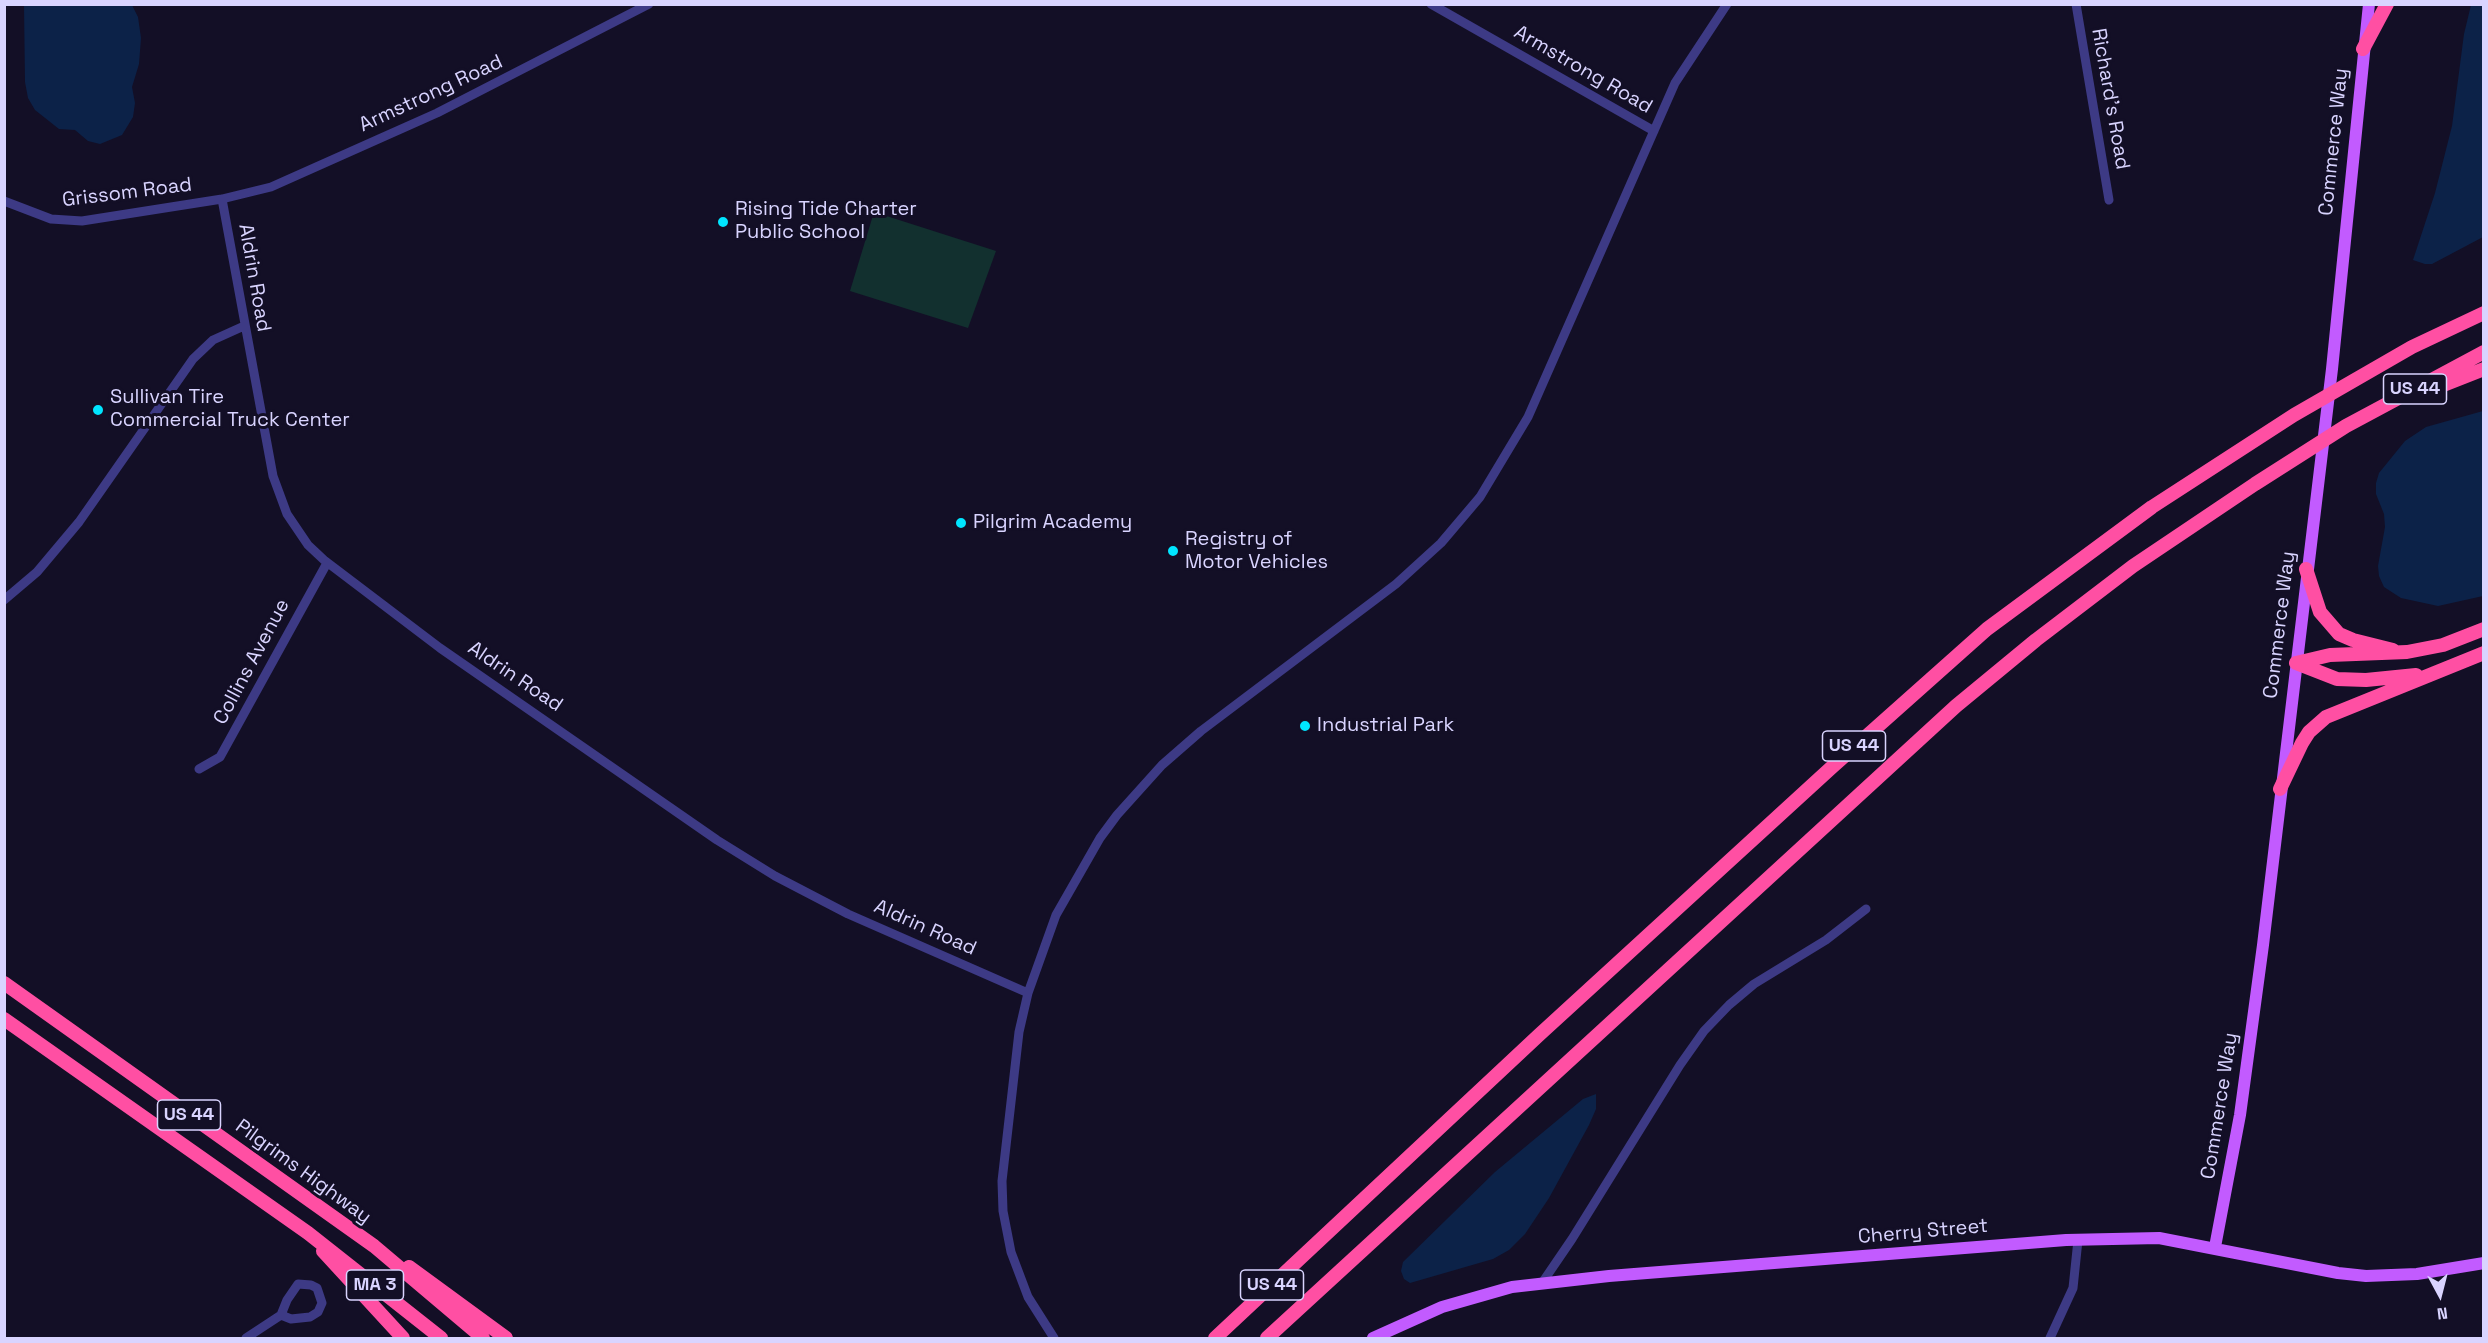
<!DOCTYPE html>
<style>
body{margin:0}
#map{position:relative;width:2488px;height:1343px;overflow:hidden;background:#130f26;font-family:"Space Grotesk",sans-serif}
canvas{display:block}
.frame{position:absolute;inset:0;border:6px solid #d9d4ff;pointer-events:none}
.north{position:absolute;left:2410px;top:1265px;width:60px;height:60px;-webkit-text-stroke:4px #130f26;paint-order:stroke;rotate:173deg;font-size:16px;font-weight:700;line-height:24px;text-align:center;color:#d9d4ff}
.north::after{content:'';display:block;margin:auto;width:21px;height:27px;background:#d9d4ff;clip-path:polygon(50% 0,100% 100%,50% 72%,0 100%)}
</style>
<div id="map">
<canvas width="2488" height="1343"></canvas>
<div class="frame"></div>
<div class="north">N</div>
</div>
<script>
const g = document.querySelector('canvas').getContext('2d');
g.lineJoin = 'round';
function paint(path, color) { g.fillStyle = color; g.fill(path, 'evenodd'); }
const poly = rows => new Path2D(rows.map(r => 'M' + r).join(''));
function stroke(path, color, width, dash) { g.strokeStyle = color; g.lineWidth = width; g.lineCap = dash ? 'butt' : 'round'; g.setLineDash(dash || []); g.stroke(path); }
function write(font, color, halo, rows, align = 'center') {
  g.font = font + ' "Space Grotesk",sans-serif'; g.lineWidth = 6; g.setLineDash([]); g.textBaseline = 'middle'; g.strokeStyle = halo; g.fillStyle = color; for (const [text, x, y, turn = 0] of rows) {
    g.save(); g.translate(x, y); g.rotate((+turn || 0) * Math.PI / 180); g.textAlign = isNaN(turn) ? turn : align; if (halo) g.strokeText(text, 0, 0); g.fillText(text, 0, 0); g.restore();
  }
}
paint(poly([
 [874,212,996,251,968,328,850,291]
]), '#12302f');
paint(poly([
 [24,5,132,5,138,17,141,38,139,64,132,87,135,103,133,117,122,135,100,144,88,141,75,130,59,129,35,110,28,98,25,82],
 [2471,5,2483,5,2483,237,2432,264,2425,264,2413,260,2435,193,2452,126,2464,34],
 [2483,411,2483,596,2438,606,2401,598,2384,587,2379,576,2378,566,2385,527,2384,514,2376,494,2376,483,2379,473,2405,441,2426,427],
 [1596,1094,1596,1109,1589,1125,1549,1198,1525,1234,1509,1250,1493,1259,1410,1283,1404,1279,1401,1271,1403,1262,1495,1172,1583,1099]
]), '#0c2248');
stroke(poly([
 [1431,4,1654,131],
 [2076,4,2109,200],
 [222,199,273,476,287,514,308,545,324,560,440,648,717,840,775,876,848,914,1028,993],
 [4,201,51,219,82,221,222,199,271,187,437,113,649,4],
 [4,600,37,572,79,522,193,359,213,340,244,326],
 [199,769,220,757,327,563],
 [1542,1283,1572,1239,1680,1065,1704,1031,1729,1005,1754,984,1826,940,1866,909],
 [246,1338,281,1315,287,1300,298,1284,311,1285,317,1288,322,1303,318,1312,310,1317,291,1319,281,1315],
 [1054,1338,1028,1297,1011,1252,1003,1211,1002,1181,1019,1032,1028,993,1056,915,1100,838,1117,815,1162,765,1201,731,1396,584,1441,543,1480,497,1528,417,1675,83,1727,4],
 [2050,1338,2073,1288,2078,1240]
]), '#3d3a85', 9);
stroke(poly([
 [2215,1247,2240,1115,2263,945,2332,369,2369,4],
 [1373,1338,1442,1307,1512,1287,1609,1276,2066,1240,2159,1238,2338,1273,2366,1276,2417,1274,2484,1263]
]), '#c25bff', 12);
stroke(poly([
 [2363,49,2387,4],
 [2423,393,2484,369],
 [2306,569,2320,612,2339,634,2353,640,2393,650],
 [2296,663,2330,655,2407,652,2443,645,2484,629],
 [2296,663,2337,679,2366,680,2416,675],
 [2280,789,2302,743,2309,732,2326,717,2484,653],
 [4,983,374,1246,483,1338],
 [4,1019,308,1233,441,1338],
 [323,1251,403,1338],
 [409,1267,506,1338],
 [1215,1338,1539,1035,1832,767,1987,629,2152,507,2294,415,2412,347,2484,313],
 [1267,1338,1956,706,2036,640,2133,566,2255,484,2346,426,2484,352]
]), '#ff4fa3', 14);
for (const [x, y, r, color] of [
 [723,222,6,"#00e5ff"],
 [98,410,6,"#00e5ff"],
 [961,523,6,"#00e5ff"],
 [1173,551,6,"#00e5ff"],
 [1305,726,6,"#00e5ff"]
]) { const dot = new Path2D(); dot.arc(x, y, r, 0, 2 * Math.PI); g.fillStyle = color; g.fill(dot); stroke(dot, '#130f26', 2); }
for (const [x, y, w] of [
 [2415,389,63],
 [1854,746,63],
 [189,1115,63],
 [375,1285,57],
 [1272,1285,63]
]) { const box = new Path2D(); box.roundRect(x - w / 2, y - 15, w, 30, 4.5); g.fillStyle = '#130f26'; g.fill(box); stroke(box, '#d9d4ff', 1.5); }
write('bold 18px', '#d9d4ff', null, [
 ["US 44",2415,389],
 ["US 44",1854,746],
 ["US 44",189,1115],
 ["MA 3",375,1285],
 ["US 44",1272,1285]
]);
write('20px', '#d9d4ff', '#130f26', [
 ["Armstrong Road",1583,70,30],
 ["Armstrong Road",431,94,-25],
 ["Richard's Road",2110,99,80],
 ["Commerce Way",2334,142,-84],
 ["Grissom Road",127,193,-7],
 ["Aldrin Road",254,278,80],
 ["Commerce Way",2280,625,-83],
 ["Collins Avenue",252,662,-62],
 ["Aldrin Road",515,677,34],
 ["Aldrin Road",925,928,24],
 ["Commerce Way",2220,1106,-81],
 ["Pilgrims Highway",303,1172,36],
 ["Cherry Street",1923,1232,-5]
]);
write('20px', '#d9d4ff', '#130f26', [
 ["Rising Tide Charter",735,210],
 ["Public School",735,233],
 ["Sullivan Tire",110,398],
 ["Commercial Truck Center",110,421],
 ["Pilgrim Academy",973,523],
 ["Registry of",1185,540],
 ["Motor Vehicles",1185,563],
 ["Industrial Park",1317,726]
], 'left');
</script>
